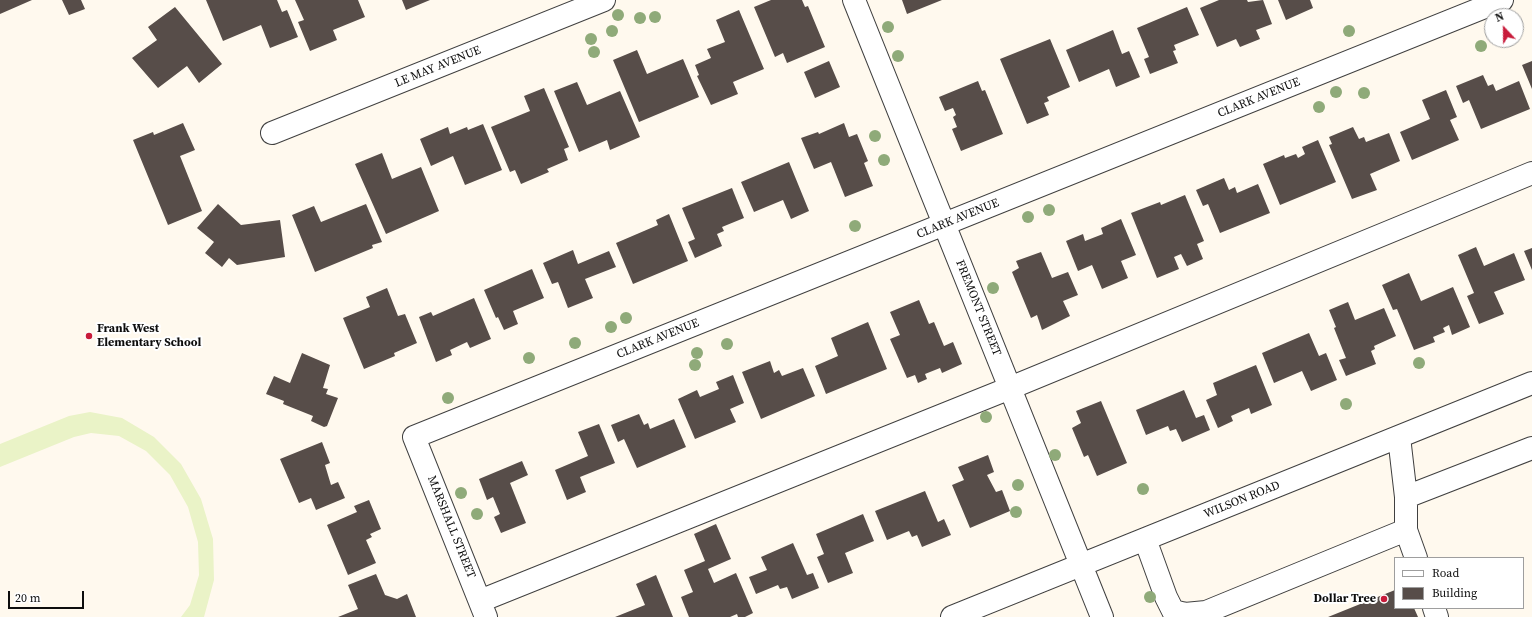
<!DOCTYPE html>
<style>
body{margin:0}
#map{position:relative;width:1532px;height:617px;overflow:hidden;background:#fff9ee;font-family:"Source Serif 4",serif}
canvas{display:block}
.legend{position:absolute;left:1394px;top:557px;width:130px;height:52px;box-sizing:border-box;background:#fff;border:1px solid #9e9e9e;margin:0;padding:5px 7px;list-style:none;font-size:12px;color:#0d0d0d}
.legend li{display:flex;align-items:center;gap:8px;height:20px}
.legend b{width:20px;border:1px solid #9e9e9e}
.north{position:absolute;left:1484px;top:8px;width:40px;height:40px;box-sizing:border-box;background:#fff;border:1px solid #9e9e9e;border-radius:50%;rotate:338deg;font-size:11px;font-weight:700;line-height:16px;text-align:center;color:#0d0d0d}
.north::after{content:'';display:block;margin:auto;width:14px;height:18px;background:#c81b3a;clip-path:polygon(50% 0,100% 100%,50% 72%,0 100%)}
.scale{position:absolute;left:8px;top:591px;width:76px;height:18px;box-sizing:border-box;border:2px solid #0d0d0d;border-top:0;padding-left:5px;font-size:12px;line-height:14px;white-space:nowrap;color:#0d0d0d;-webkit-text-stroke:3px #fff;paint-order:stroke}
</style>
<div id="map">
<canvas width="1532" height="617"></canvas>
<ul class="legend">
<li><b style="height:5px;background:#fff"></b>Road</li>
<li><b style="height:11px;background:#574d49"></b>Building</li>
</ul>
<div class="north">N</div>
<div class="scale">20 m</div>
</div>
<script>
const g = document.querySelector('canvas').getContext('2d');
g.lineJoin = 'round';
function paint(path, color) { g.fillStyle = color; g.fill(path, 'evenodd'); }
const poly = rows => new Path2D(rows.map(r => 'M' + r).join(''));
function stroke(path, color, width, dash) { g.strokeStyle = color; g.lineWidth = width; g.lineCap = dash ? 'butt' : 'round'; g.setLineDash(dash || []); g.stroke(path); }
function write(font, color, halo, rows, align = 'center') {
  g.font = font + ' "Source Serif 4",serif'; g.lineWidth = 4; g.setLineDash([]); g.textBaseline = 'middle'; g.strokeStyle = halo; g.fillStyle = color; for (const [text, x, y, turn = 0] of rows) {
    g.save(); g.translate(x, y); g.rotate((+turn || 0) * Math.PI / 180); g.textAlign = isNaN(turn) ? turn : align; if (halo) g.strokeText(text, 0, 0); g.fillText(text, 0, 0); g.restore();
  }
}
paint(poly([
 [90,412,122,418,154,437,181,464,201,499,213,539,214,580,204,617,181,617,190,605,199,575,198,542,188,507,170,475,146,451,119,436,91,433,74,437,0,467,0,444,69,416]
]), '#eaf3c7');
paint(poly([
 [0,0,32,0,0,14],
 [62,0,81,0,85,9,69,15],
 [206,0,277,0,282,12,287,10,298,37,270,48,261,25,223,41],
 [295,0,358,0,365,17,333,30,337,40,310,51,298,22,304,20],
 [402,0,430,0,406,10],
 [771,0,802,0,805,7,808,6,825,47,787,63,783,53,775,57,754,7],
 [902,0,942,0,907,14],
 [1219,0,1247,0,1248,2,1263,0,1272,24,1256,30,1260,39,1240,47,1236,39,1217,47,1200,8],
 [1278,0,1310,0,1313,8,1286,20],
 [175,7,222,64,199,83,187,66,158,88,132,58,157,40,148,27],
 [1187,7,1199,35,1174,45,1176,50,1173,51,1178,63,1150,74,1144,59,1149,57,1137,28],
 [739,10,764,69,733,82,738,94,711,105,697,76,699,75,695,65,711,58,707,49,725,42,716,20],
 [1113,30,1122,54,1129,51,1140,77,1116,87,1109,69,1079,82,1066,50],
 [1050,39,1070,87,1047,97,1049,101,1044,103,1049,115,1027,124,1000,59],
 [637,50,647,74,683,59,699,97,639,122,613,60],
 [829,61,840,87,815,98,804,72],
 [1532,61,1532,89,1522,65],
 [1483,75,1488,86,1493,84,1496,91,1519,81,1530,109,1481,129,1469,100,1463,103,1456,86],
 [978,81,982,91,985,90,1003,134,961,151,952,129,957,127,953,117,956,115,953,108,945,111,939,97],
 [577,82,587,105,620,91,640,137,610,150,607,140,579,152,554,91],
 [544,88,569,147,564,149,568,160,547,169,549,172,521,184,515,170,510,172,491,127,530,111,524,96],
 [1446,90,1457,117,1450,120,1459,140,1412,160,1400,132,1430,119,1422,100],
 [183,123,195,150,180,156,202,211,168,225,133,140,153,132,154,135],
 [844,123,849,137,857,134,868,161,864,163,873,186,845,197,831,162,814,169,801,138,818,132,819,134],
 [483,124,502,170,465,185,453,156,431,166,420,139,448,127,450,134,467,127,468,130],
 [1353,127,1359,139,1364,137,1366,142,1389,133,1400,161,1370,174,1377,190,1352,199,1329,145,1332,144,1329,137],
 [1318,140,1336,182,1280,205,1263,164,1284,155,1285,158,1296,154,1298,158,1305,154,1302,147],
 [382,153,392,179,421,167,439,211,386,234,355,164],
 [789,162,809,211,791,219,783,200,754,212,741,182],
 [1224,178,1229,190,1235,187,1237,193,1258,184,1270,213,1220,233,1208,204,1203,206,1196,190],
 [732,188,744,218,722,227,724,231,717,234,722,246,695,258,688,242,695,239,682,208],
 [1185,195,1204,241,1197,244,1203,259,1187,266,1181,254,1174,257,1179,269,1157,278,1131,213,1160,202,1161,205],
 [218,204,241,225,280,220,285,257,237,265,229,258,222,267,205,253,214,242,197,228],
 [366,204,382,242,372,245,373,248,315,272,292,215,314,206,321,222],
 [669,214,688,261,633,284,616,243,658,225,656,220],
 [1121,219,1136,255,1121,261,1128,278,1102,289,1092,265,1078,271,1066,241,1083,234,1085,241,1103,234,1101,228],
 [1476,247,1484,266,1514,253,1525,280,1494,292,1504,314,1479,324,1467,296,1474,293,1458,255],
 [1532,248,1532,270,1524,251],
 [573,250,578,264,609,251,616,267,585,279,593,298,568,308,558,282,552,284,543,263],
 [1041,252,1052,278,1068,272,1078,295,1063,301,1070,316,1042,330,1037,315,1031,318,1012,272,1019,268,1016,261],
 [532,269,544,298,513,311,518,324,504,330,498,317,496,318,484,290],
 [1409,273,1421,301,1453,287,1470,327,1452,335,1449,325,1443,328,1445,332,1433,337,1435,342,1414,350,1397,309,1393,310,1382,285],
 [387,288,398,316,405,314,417,343,394,353,395,356,364,369,343,318,370,307,366,297],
 [474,298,491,339,470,348,467,342,450,350,452,355,436,362,419,317,431,312,433,316],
 [919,300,929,324,934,322,944,346,953,342,962,364,942,373,940,368,925,374,927,379,918,383,915,375,907,378,890,339,900,335,890,312],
 [1348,302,1355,320,1384,308,1396,336,1374,346,1375,349,1371,351,1376,364,1346,376,1339,360,1346,358,1334,328,1336,327,1329,310],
 [868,322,887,369,826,394,815,366,838,356,831,338],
 [1309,333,1319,356,1326,353,1337,380,1311,391,1302,371,1274,383,1262,353],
 [302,353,330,365,323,388,328,389,326,394,338,398,327,426,324,427,311,421,313,416,283,404,284,401,266,394,274,376,290,383],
 [770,361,774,373,779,370,782,376,803,368,815,396,761,419,742,372],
 [1256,365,1272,405,1251,414,1249,408,1231,416,1233,421,1218,428,1206,400,1217,395,1213,383],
 [733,375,744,403,730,409,736,422,695,439,678,399,697,390,700,397,719,389,716,382],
 [1184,390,1196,418,1204,415,1210,430,1182,442,1176,429,1170,431,1168,426,1146,435,1136,410],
 [1101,401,1127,463,1097,476,1088,455,1084,457,1072,428,1081,423,1076,411],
 [639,414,644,425,648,423,650,429,674,419,686,447,637,468,624,439,618,442,611,425],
 [599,424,615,463,580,477,586,492,567,500,555,470,588,456,578,432],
 [322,442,330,463,325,465,331,485,338,482,345,498,316,510,311,498,299,503,280,459],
 [988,455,994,472,987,475,996,492,1002,490,1010,511,970,528,952,485,964,480,958,467],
 [522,461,528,475,510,483,526,523,501,533,494,517,500,514,493,497,487,500,479,479],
 [925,491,938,522,944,519,951,535,922,547,917,535,912,537,909,531,887,540,875,511],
 [369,500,381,529,370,534,372,537,366,540,376,563,348,575,327,525,357,512,354,506],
 [863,514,874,541,845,553,853,573,828,583,817,557,824,554,816,534],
 [716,524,731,559,708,569,714,583,736,573,753,613,745,617,738,617,737,614,730,617,689,617,681,597,693,592,684,570,705,561,694,534],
 [793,543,807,575,813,573,819,588,792,599,787,587,780,589,778,585,756,594,749,577,767,570,761,557],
 [376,574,385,595,397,599,407,594,416,617,338,617,358,609,348,585],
 [656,575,673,617,615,617,645,605,636,584],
 [1395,590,1395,608,1414,608,1418,617,1328,617]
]), '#574d49');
const minor = poly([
 [854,0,1102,617],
 [272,133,604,0],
 [1399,437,1406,497,1406,530,1416,558],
 [1406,497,1532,448],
 [1145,539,1166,597,1173,611],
 [480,601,1010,388,1532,173],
 [1434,608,1437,617],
 [1173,611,1185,614,1206,612,1406,530],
 [486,617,414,437,1502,0],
 [952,617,1532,383]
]);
stroke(minor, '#404040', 24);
stroke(minor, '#fff', 22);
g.fillStyle = '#8faa79';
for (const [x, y] of [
 [618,15],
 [655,17],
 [640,18],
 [888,27],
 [612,31],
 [1349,31],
 [591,39],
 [1481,46],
 [594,52],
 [898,56],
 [1336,92],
 [1364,93],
 [1319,107],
 [875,136],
 [884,160],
 [1049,210],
 [1028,217],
 [855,226],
 [993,288],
 [626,318],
 [611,327],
 [575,343],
 [727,344],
 [697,353],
 [529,358],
 [1419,363],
 [695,365],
 [448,398],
 [1346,404],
 [986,417],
 [1055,455],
 [1018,485],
 [1143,489],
 [461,493],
 [1016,512],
 [477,514],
 [1150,597]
]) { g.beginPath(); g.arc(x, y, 6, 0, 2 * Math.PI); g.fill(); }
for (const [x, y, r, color] of [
 [89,336,4,"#c81b3a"],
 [1384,599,4,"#c81b3a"]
]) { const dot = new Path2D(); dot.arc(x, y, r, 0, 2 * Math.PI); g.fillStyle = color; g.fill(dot); stroke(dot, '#fff', 1.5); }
write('12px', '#0d0d0d', '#fff', [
 ["LE MAY AVENUE",438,67,-22],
 ["CLARK AVENUE",1259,98,-22],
 ["CLARK AVENUE",958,219,-22],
 ["FREMONT STREET",978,308,68],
 ["CLARK AVENUE",658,339,-22],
 ["WILSON ROAD",1242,500,-22],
 ["MARSHALL STREET",451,527,68]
]);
write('bold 12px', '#0d0d0d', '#fff', [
 ["Frank West",97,329],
 ["Elementary School",97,343],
 ["Dollar Tree",1376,599,"right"]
], 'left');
</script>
